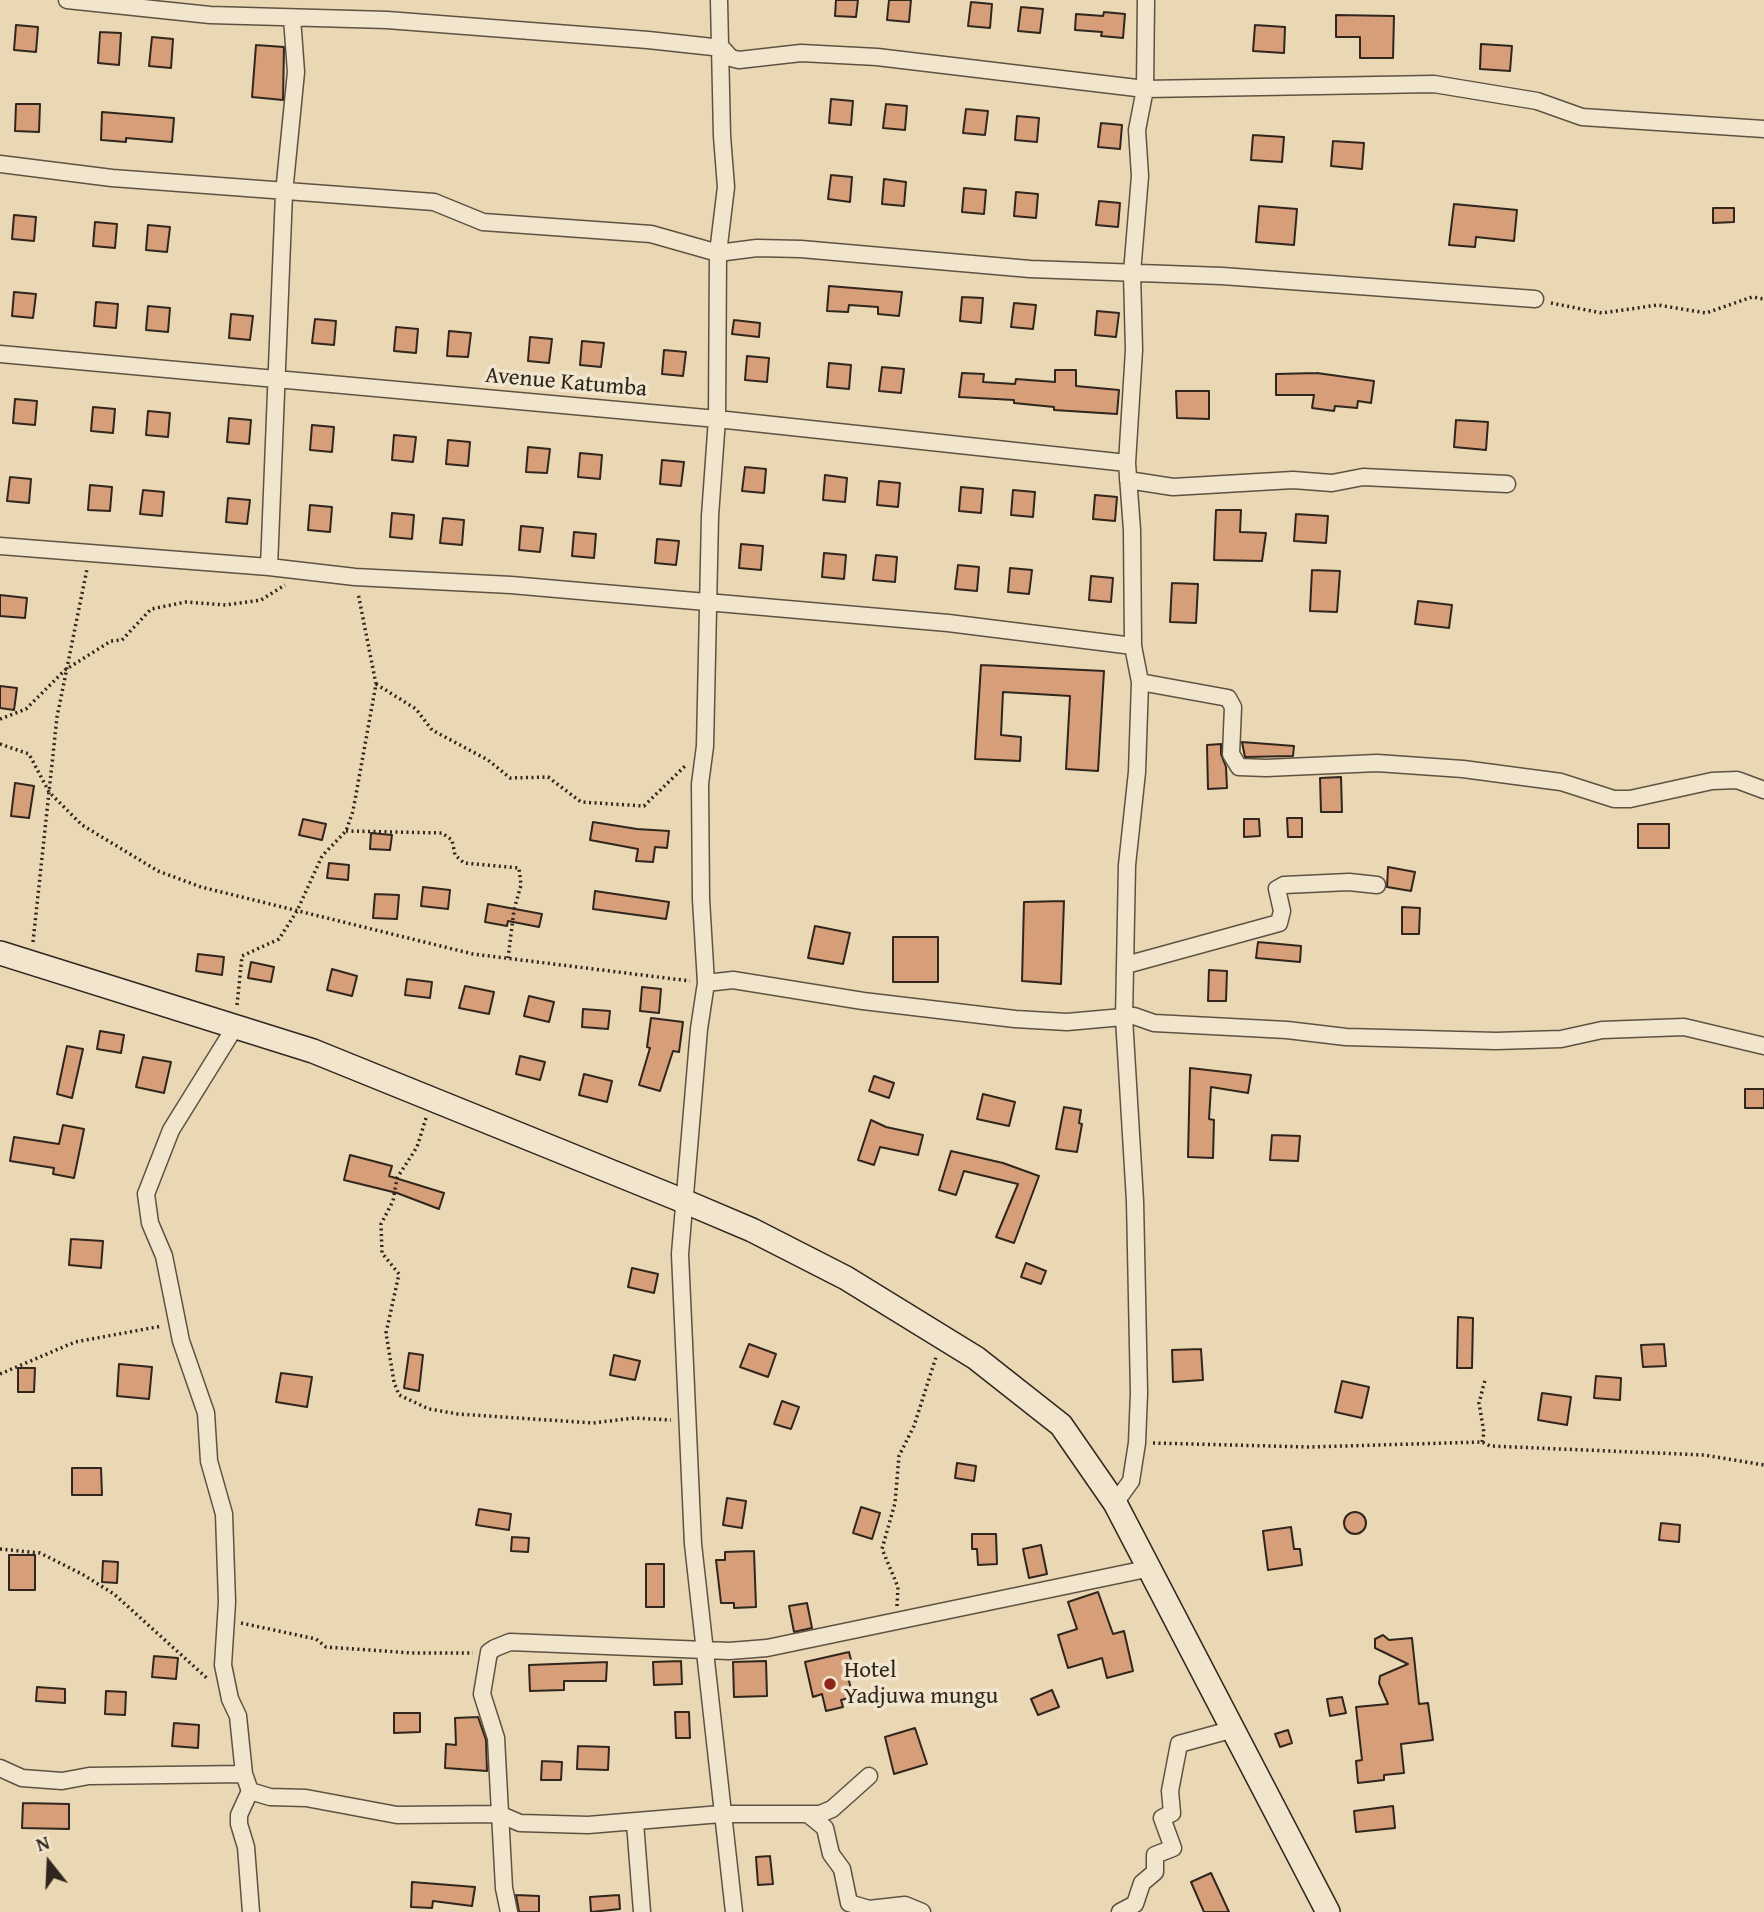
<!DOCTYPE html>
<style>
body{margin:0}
#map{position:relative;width:1764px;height:1912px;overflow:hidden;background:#ead7b3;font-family:"Gentium Book Plus",serif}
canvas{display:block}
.north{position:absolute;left:14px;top:1828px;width:70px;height:70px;-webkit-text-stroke:5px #f1e5ce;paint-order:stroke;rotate:342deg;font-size:19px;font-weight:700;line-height:28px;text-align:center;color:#30261d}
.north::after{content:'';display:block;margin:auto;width:24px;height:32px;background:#30261d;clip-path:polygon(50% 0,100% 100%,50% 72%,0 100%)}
</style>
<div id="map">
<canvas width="1764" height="1912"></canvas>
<div class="north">N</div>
</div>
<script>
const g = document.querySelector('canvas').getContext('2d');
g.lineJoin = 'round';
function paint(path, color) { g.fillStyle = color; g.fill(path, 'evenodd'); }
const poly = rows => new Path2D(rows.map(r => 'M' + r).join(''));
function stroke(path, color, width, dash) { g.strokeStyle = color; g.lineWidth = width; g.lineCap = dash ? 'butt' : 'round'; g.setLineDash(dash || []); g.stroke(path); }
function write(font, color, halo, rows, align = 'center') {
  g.font = font + ' "Gentium Book Plus",serif'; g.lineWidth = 7; g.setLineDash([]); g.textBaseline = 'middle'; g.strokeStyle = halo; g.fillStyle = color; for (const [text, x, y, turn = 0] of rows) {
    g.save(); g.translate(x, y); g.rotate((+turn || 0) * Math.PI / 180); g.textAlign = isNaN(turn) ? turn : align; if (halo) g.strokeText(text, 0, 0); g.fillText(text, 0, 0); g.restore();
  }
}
const building = poly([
 [836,0,858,0,856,17,835,16,836,0],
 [889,0,911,0,909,22,887,20,889,0],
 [971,2,992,4,990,28,968,26,971,2],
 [1021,7,1043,9,1040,33,1018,31,1021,7],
 [1104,12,1125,14,1123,38,1101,36,1102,32,1075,30,1076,14,1103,16,1104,12],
 [1336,15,1394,16,1393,58,1360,58,1360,37,1336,37,1336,15],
 [16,25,38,27,36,52,14,50,16,25],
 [1255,25,1285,27,1284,53,1253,51,1255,25],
 [100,32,121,33,119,65,98,63,100,32],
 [152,37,173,39,171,68,149,66,152,37],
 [1481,44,1512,46,1510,71,1480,69,1481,44],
 [256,45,284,47,283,100,252,97,256,45],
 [831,99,853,101,851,125,829,123,831,99],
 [16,104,40,104,39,132,15,131,16,104],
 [886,104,907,106,905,130,883,128,886,104],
 [966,109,988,111,985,135,963,133,966,109],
 [102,112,174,118,172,142,126,138,126,142,101,140,102,112],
 [1017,116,1039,118,1037,142,1015,140,1017,116],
 [1101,123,1122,125,1120,149,1098,147,1101,123],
 [1253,135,1284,137,1282,162,1251,160,1253,135],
 [1333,141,1364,143,1362,169,1331,166,1333,141],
 [831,175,852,177,850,202,828,199,831,175],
 [884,179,906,182,904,206,882,204,884,179],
 [964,188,986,190,984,214,962,212,964,188],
 [1016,192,1038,194,1036,218,1014,216,1016,192],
 [1099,201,1120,203,1118,227,1096,225,1099,201],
 [1454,204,1517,210,1514,241,1476,237,1475,247,1449,245,1454,204],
 [1259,206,1297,209,1294,245,1256,242,1259,206],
 [1713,208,1734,208,1734,222,1713,223,1713,208],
 [14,215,36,217,34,241,12,239,14,215],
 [95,222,117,224,115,248,93,246,95,222],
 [148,225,170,227,167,252,146,250,148,225],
 [829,286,902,292,899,316,878,314,878,307,849,305,848,312,827,311,829,286],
 [14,292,36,294,33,318,12,316,14,292],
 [962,297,983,298,981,323,960,321,962,297],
 [96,302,118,304,116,328,94,326,96,302],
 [1014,303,1036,305,1033,329,1011,327,1014,303],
 [148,306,170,308,168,332,146,330,148,306],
 [1097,311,1119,313,1116,337,1095,335,1097,311],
 [231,314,253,316,250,340,229,338,231,314],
 [315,319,336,321,334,345,312,343,315,319],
 [734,320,760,323,759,337,732,334,734,320],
 [396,327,418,329,416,353,394,351,396,327],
 [449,331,471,333,468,357,447,356,449,331],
 [530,337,552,339,549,363,528,361,530,337],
 [582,341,604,343,601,367,580,365,582,341],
 [664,350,686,352,683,376,662,374,664,350],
 [747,356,769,358,767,382,745,380,747,356],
 [829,363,851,365,849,389,827,387,829,363],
 [882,367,904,369,901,393,879,391,882,367],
 [1055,370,1076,370,1076,386,1119,390,1117,414,1054,410,1054,407,1014,403,1014,400,959,397,962,373,984,374,983,382,1015,384,1016,379,1055,382,1055,370],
 [1317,373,1374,381,1371,403,1358,401,1357,408,1335,406,1334,411,1312,408,1314,395,1276,395,1276,374,1317,373],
 [1176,391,1209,391,1209,419,1177,418,1176,391],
 [15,399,37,401,35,425,13,423,15,399],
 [93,407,115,409,113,433,91,431,93,407],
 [148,411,170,413,168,437,146,435,148,411],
 [229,418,251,420,249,444,227,442,229,418],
 [1456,420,1488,422,1486,450,1454,447,1456,420],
 [312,425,334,427,332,452,310,450,312,425],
 [394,435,416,437,413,462,392,460,394,435],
 [448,440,470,442,468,466,446,464,448,440],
 [528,447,550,449,547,473,526,472,528,447],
 [580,453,602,455,600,479,578,477,580,453],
 [662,460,684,462,681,486,660,484,662,460],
 [745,467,766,469,764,493,742,491,745,467],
 [825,475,847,478,845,502,823,500,825,475],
 [10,477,31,479,29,503,7,501,10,477],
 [879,481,900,483,898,507,877,505,879,481],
 [90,485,112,487,110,511,88,510,90,485],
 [961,487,983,489,981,513,959,511,961,487],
 [143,490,164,492,162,516,140,514,143,490],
 [1013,490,1035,492,1033,517,1011,515,1013,490],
 [1095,495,1117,497,1115,521,1093,519,1095,495],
 [228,498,250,500,247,524,226,522,228,498],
 [310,505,332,507,330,532,308,530,310,505],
 [1216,510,1241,510,1240,532,1266,533,1262,561,1214,560,1216,510],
 [392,513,414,515,412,539,390,537,392,513],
 [1296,514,1328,516,1326,543,1294,541,1296,514],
 [443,518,464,520,462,545,440,543,443,518],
 [521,526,543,528,540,552,519,550,521,526],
 [574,532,596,534,594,558,572,556,574,532],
 [657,539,679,541,676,565,655,563,657,539],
 [741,544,763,546,761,570,739,568,741,544],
 [824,553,846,555,844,579,822,577,824,553],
 [876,555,897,557,895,582,873,580,876,555],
 [958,565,979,567,977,591,955,589,958,565],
 [1010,568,1032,570,1029,594,1008,592,1010,568],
 [1312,570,1340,571,1337,612,1310,611,1312,570],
 [1091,576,1113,578,1111,602,1089,600,1091,576],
 [1172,583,1198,584,1196,623,1170,622,1172,583],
 [0,595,27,598,25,618,0,616,0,595],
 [1418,601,1452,605,1449,628,1415,624,1418,601],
 [981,665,1104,671,1098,771,1066,769,1070,696,1003,692,1001,735,1021,737,1020,761,975,759,981,665],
 [0,686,17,688,14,710,0,708,0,686],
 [1242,742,1294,746,1293,756,1245,757,1242,742],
 [1221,744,1221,754,1226,767,1227,788,1208,789,1207,745,1221,744],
 [1341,777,1342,812,1321,812,1320,778,1341,777],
 [15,783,34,786,29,818,11,816,15,783],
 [1287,818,1302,818,1302,837,1288,837,1287,818],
 [303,819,326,824,322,840,299,835,303,819],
 [1244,819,1259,819,1260,836,1244,837,1244,819],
 [593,822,637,829,669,831,667,848,655,847,653,862,636,861,638,849,590,840,593,822],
 [1638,824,1669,824,1669,848,1638,848,1638,824],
 [371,833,392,835,390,850,370,849,371,833],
 [329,863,349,865,348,880,327,878,329,863],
 [1388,867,1415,872,1411,891,1387,887,1388,867],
 [423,887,450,890,448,909,421,906,423,887],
 [595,891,669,902,666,919,593,909,595,891],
 [375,894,399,895,397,919,373,918,375,894],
 [1064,901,1061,984,1022,981,1024,902,1064,901],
 [488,904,542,914,539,927,508,921,507,926,485,922,488,904],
 [1402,907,1420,908,1419,934,1402,934,1402,907],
 [815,926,850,933,843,964,808,958,815,926],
 [893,937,938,937,938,982,893,982,893,937],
 [1258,942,1301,946,1300,962,1256,958,1258,942],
 [198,954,224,957,222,975,196,971,198,954],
 [251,962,274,967,271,982,248,978,251,962],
 [332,969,357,976,352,996,327,990,332,969],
 [1209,970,1227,971,1226,1001,1208,1001,1209,970],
 [407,979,432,982,430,998,405,995,407,979],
 [465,986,494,992,489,1014,459,1008,465,986],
 [642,987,661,989,659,1013,640,1011,642,987],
 [529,996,554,1002,549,1022,524,1016,529,996],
 [583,1009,610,1011,608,1029,582,1027,583,1009],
 [651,1018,683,1022,679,1052,673,1051,660,1091,639,1085,650,1048,647,1047,651,1018],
 [100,1031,124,1035,121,1053,97,1049,100,1031],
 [67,1046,83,1049,72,1098,57,1094,67,1046],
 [520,1056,545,1062,540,1080,516,1074,520,1056],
 [143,1057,171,1062,164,1093,136,1087,143,1057],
 [1190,1068,1251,1075,1248,1093,1211,1087,1209,1119,1214,1120,1213,1158,1188,1157,1190,1068],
 [584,1074,612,1081,607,1102,579,1095,584,1074],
 [874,1076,894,1083,889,1098,869,1091,874,1076],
 [1745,1089,1764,1089,1764,1108,1745,1108,1745,1089],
 [983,1094,1015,1102,1009,1126,977,1119,983,1094],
 [1064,1107,1081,1110,1079,1123,1082,1124,1077,1152,1056,1149,1064,1107],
 [871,1120,886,1127,923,1135,918,1155,880,1147,874,1165,858,1160,871,1120],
 [63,1125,84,1129,74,1178,53,1174,54,1168,10,1161,14,1137,59,1144,63,1125],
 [1272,1135,1300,1136,1298,1161,1270,1160,1272,1135],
 [951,1151,1003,1163,1039,1176,1014,1243,996,1237,1018,1184,964,1171,956,1195,939,1190,951,1151],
 [350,1155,392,1166,389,1176,444,1193,439,1209,397,1193,344,1180,350,1155],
 [71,1239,103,1241,101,1268,69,1265,71,1239],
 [1026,1263,1046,1271,1041,1284,1021,1277,1026,1263],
 [632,1268,658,1274,654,1293,628,1287,632,1268],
 [1458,1317,1473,1318,1472,1368,1457,1368,1458,1317],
 [749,1344,776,1354,768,1377,740,1367,749,1344],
 [1664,1344,1666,1366,1643,1367,1641,1345,1664,1344],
 [1201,1349,1203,1380,1173,1382,1172,1350,1201,1349],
 [409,1353,423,1355,419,1391,404,1388,409,1353],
 [614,1355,640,1361,635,1380,610,1375,614,1355],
 [119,1364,152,1367,149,1399,117,1396,119,1364],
 [18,1368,35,1368,34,1392,18,1392,18,1368],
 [281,1373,312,1377,307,1407,276,1402,281,1373],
 [1596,1376,1621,1378,1620,1400,1594,1398,1596,1376],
 [1342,1381,1369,1387,1362,1418,1335,1412,1342,1381],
 [1542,1393,1571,1397,1567,1425,1538,1420,1542,1393],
 [782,1401,799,1407,791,1429,774,1424,782,1401],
 [957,1463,976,1466,974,1481,955,1478,957,1463],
 [72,1468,101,1468,102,1495,72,1495,72,1468],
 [727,1498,746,1501,742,1528,723,1525,727,1498],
 [861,1507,880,1513,872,1539,853,1533,861,1507],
 [479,1509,511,1514,509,1530,476,1525,479,1509],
 '1344 1523a11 11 0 1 1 22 0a11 11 0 1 1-22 0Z',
 [1661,1523,1680,1525,1679,1542,1659,1540,1661,1523],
 [1291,1527,1294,1549,1300,1549,1302,1565,1268,1570,1263,1531,1291,1527],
 [972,1534,996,1534,997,1564,978,1565,977,1549,972,1549,972,1534],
 [512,1537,529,1538,528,1552,511,1551,512,1537],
 [1041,1545,1047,1574,1029,1578,1023,1549,1041,1545],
 [754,1551,756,1607,734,1608,734,1603,721,1603,716,1560,725,1560,725,1552,754,1551],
 [9,1555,35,1555,35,1590,9,1590,9,1555],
 [103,1561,118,1562,117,1583,102,1582,103,1561],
 [646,1564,664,1564,664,1607,646,1607,646,1564],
 [1098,1592,1113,1634,1124,1631,1133,1671,1107,1678,1102,1658,1068,1668,1058,1635,1077,1629,1068,1602,1098,1592],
 [807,1603,812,1628,794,1632,789,1606,807,1603],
 [1383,1635,1389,1640,1412,1638,1419,1704,1428,1703,1433,1740,1401,1744,1404,1773,1384,1775,1384,1780,1358,1783,1356,1761,1362,1760,1356,1707,1388,1704,1379,1683,1380,1676,1408,1664,1375,1648,1375,1639,1383,1635],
 [849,1652,854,1672,847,1673,853,1697,841,1700,843,1707,826,1711,822,1694,813,1697,805,1662,849,1652],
 [154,1656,178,1658,176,1679,152,1677,154,1656],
 [681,1661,682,1684,654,1685,653,1662,681,1661],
 [766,1661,767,1696,734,1697,733,1662,766,1661],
 [607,1662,606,1681,564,1681,564,1690,530,1691,529,1665,607,1662],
 [37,1687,65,1689,65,1703,36,1701,37,1687],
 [1052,1690,1059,1707,1038,1715,1031,1699,1052,1690],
 [106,1691,126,1692,125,1715,105,1714,106,1691],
 [1342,1697,1346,1713,1330,1716,1327,1699,1342,1697],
 [675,1712,689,1712,690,1738,676,1738,675,1712],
 [394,1713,420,1713,420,1732,394,1733,394,1713],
 [478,1717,486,1740,487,1771,445,1768,446,1744,456,1745,455,1718,478,1717],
 [174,1723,199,1725,198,1748,172,1746,174,1723],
 [915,1728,927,1764,894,1774,885,1737,915,1728],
 [1288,1730,1292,1743,1280,1747,1275,1734,1288,1730],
 [578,1746,609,1747,608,1770,577,1769,578,1746],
 [542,1761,562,1762,561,1780,541,1780,542,1761],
 [23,1803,69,1804,69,1829,22,1828,23,1803],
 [1393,1806,1395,1828,1356,1832,1354,1811,1393,1806],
 [770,1856,773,1884,758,1885,756,1857,770,1856],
 [1211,1873,1229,1912,1204,1912,1191,1882,1211,1873],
 [412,1882,475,1887,472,1906,433,1901,432,1908,411,1907,412,1882],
 [516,1895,539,1896,539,1912,519,1912,516,1895],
 [619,1895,620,1909,591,1912,590,1897,619,1895]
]);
paint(building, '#d69e79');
stroke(building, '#30261d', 2);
const street = poly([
 [67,0,210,15,387,20,648,40,722,48,731,58,739,60,801,53,877,57,1145,89,1434,84,1537,101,1582,117,1764,129],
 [719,0,722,136,726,187,718,253,717,419,710,516,705,746,700,784,701,899,706,983,699,1029,680,1254,693,1544,734,1912],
 [0,164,112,178,434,202,483,222,651,234,718,253,757,248,801,249,1030,269,1222,276,1535,299],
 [0,354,717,419,1127,463],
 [1128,480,1173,487,1293,480,1332,483,1363,477,1507,484],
 [0,546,269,567,355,577,511,585,948,623,1133,646],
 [269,567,284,193,296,72,292,18],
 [1140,682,1228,698,1233,707,1231,754,1239,767,1266,768,1377,763,1463,769,1561,782,1614,799,1630,799,1712,781,1737,780,1764,790],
 [1126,965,1279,923,1282,911,1277,889,1284,885,1349,882,1377,885],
 [706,983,733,980,863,1001,1015,1019,1067,1022,1134,1016,1154,1023,1287,1030,1346,1037,1496,1041,1561,1039,1602,1030,1684,1027,1764,1046],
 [235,1027,171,1130,146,1194,150,1223,164,1256,181,1341,206,1413,209,1461,224,1514,227,1602,223,1665,230,1699,238,1716,244,1774,250,1791,239,1815,239,1824,246,1847,251,1912],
 [1115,1503,1131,1481,1137,1443,1139,1393,1135,1201,1124,1018,1127,865,1137,772,1140,682,1133,646,1132,530,1127,463,1134,350,1132,273,1140,176,1137,130,1145,89,1146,0],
 [0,1768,22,1778,62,1781,89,1776,244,1774],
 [250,1791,270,1797,306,1798,397,1815,499,1814,520,1823,588,1825,721,1814,820,1814,832,1809,869,1776],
 [809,1815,825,1828,831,1854,842,1869,849,1903,869,1909,905,1905,922,1912],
 [635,1823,642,1912],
 [509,1912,504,1888,496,1738,482,1694,489,1652,495,1648,510,1642,729,1651,767,1648,1151,1568],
 [1120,1912,1135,1904,1142,1883,1155,1872,1155,1855,1173,1848,1162,1818,1172,1813,1170,1791,1179,1744,1234,1729]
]);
const secondary = poly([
 [0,953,313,1051,686,1202,752,1230,846,1278,976,1358,1061,1425,1115,1503,1328,1912]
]);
stroke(street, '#5e5242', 19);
stroke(secondary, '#30261d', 26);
stroke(poly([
 [1551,303,1602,313,1658,305,1706,313,1752,297,1764,299],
 [376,684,416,709,432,730,488,760,510,778,548,777,581,802,644,806,685,766],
 [0,719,26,709,65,670,111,641,122,640,151,609,186,602,226,605,261,600,285,585],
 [0,744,29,754,49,792,82,825,158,871,201,887,473,954,690,981],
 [346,831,442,833,452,840,455,855,464,863,519,868,521,885,514,910,508,958],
 [33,942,57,717,87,569],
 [237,1005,242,956,279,939,297,911,322,856,346,831,353,811,376,684,358,593],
 [426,1118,417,1147,397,1178,393,1201,381,1224,382,1253,399,1274,386,1333,394,1382,399,1395,429,1409,458,1414,593,1423,634,1418,671,1420],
 [0,1374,75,1342,162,1326],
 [1482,1442,1484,1433,1479,1403,1485,1380],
 [1153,1443,1309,1447,1482,1442,1490,1446,1704,1455,1764,1465],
 [0,1549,40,1553,82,1574,114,1594,209,1680],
 [897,1606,898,1587,882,1549,895,1503,899,1456,914,1426,936,1357],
 [241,1623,316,1639,326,1647,412,1653,473,1653]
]), '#30261d', 3.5, [2, 3.5]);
stroke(street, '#f1e5ce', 16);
stroke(secondary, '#f1e5ce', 23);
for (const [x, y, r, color] of [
 [830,1684,7,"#8f2418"]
]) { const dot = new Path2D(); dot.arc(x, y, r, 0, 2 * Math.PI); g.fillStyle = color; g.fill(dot); stroke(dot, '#f1e5ce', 2.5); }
write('23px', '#30261d', '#f1e5ce', [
 ["Avenue Katumba",566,383,5]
]);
write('23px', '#30261d', '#f1e5ce', [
 ["Hotel",844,1671],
 ["Yadjuwa mungu",844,1697]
], 'left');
</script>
